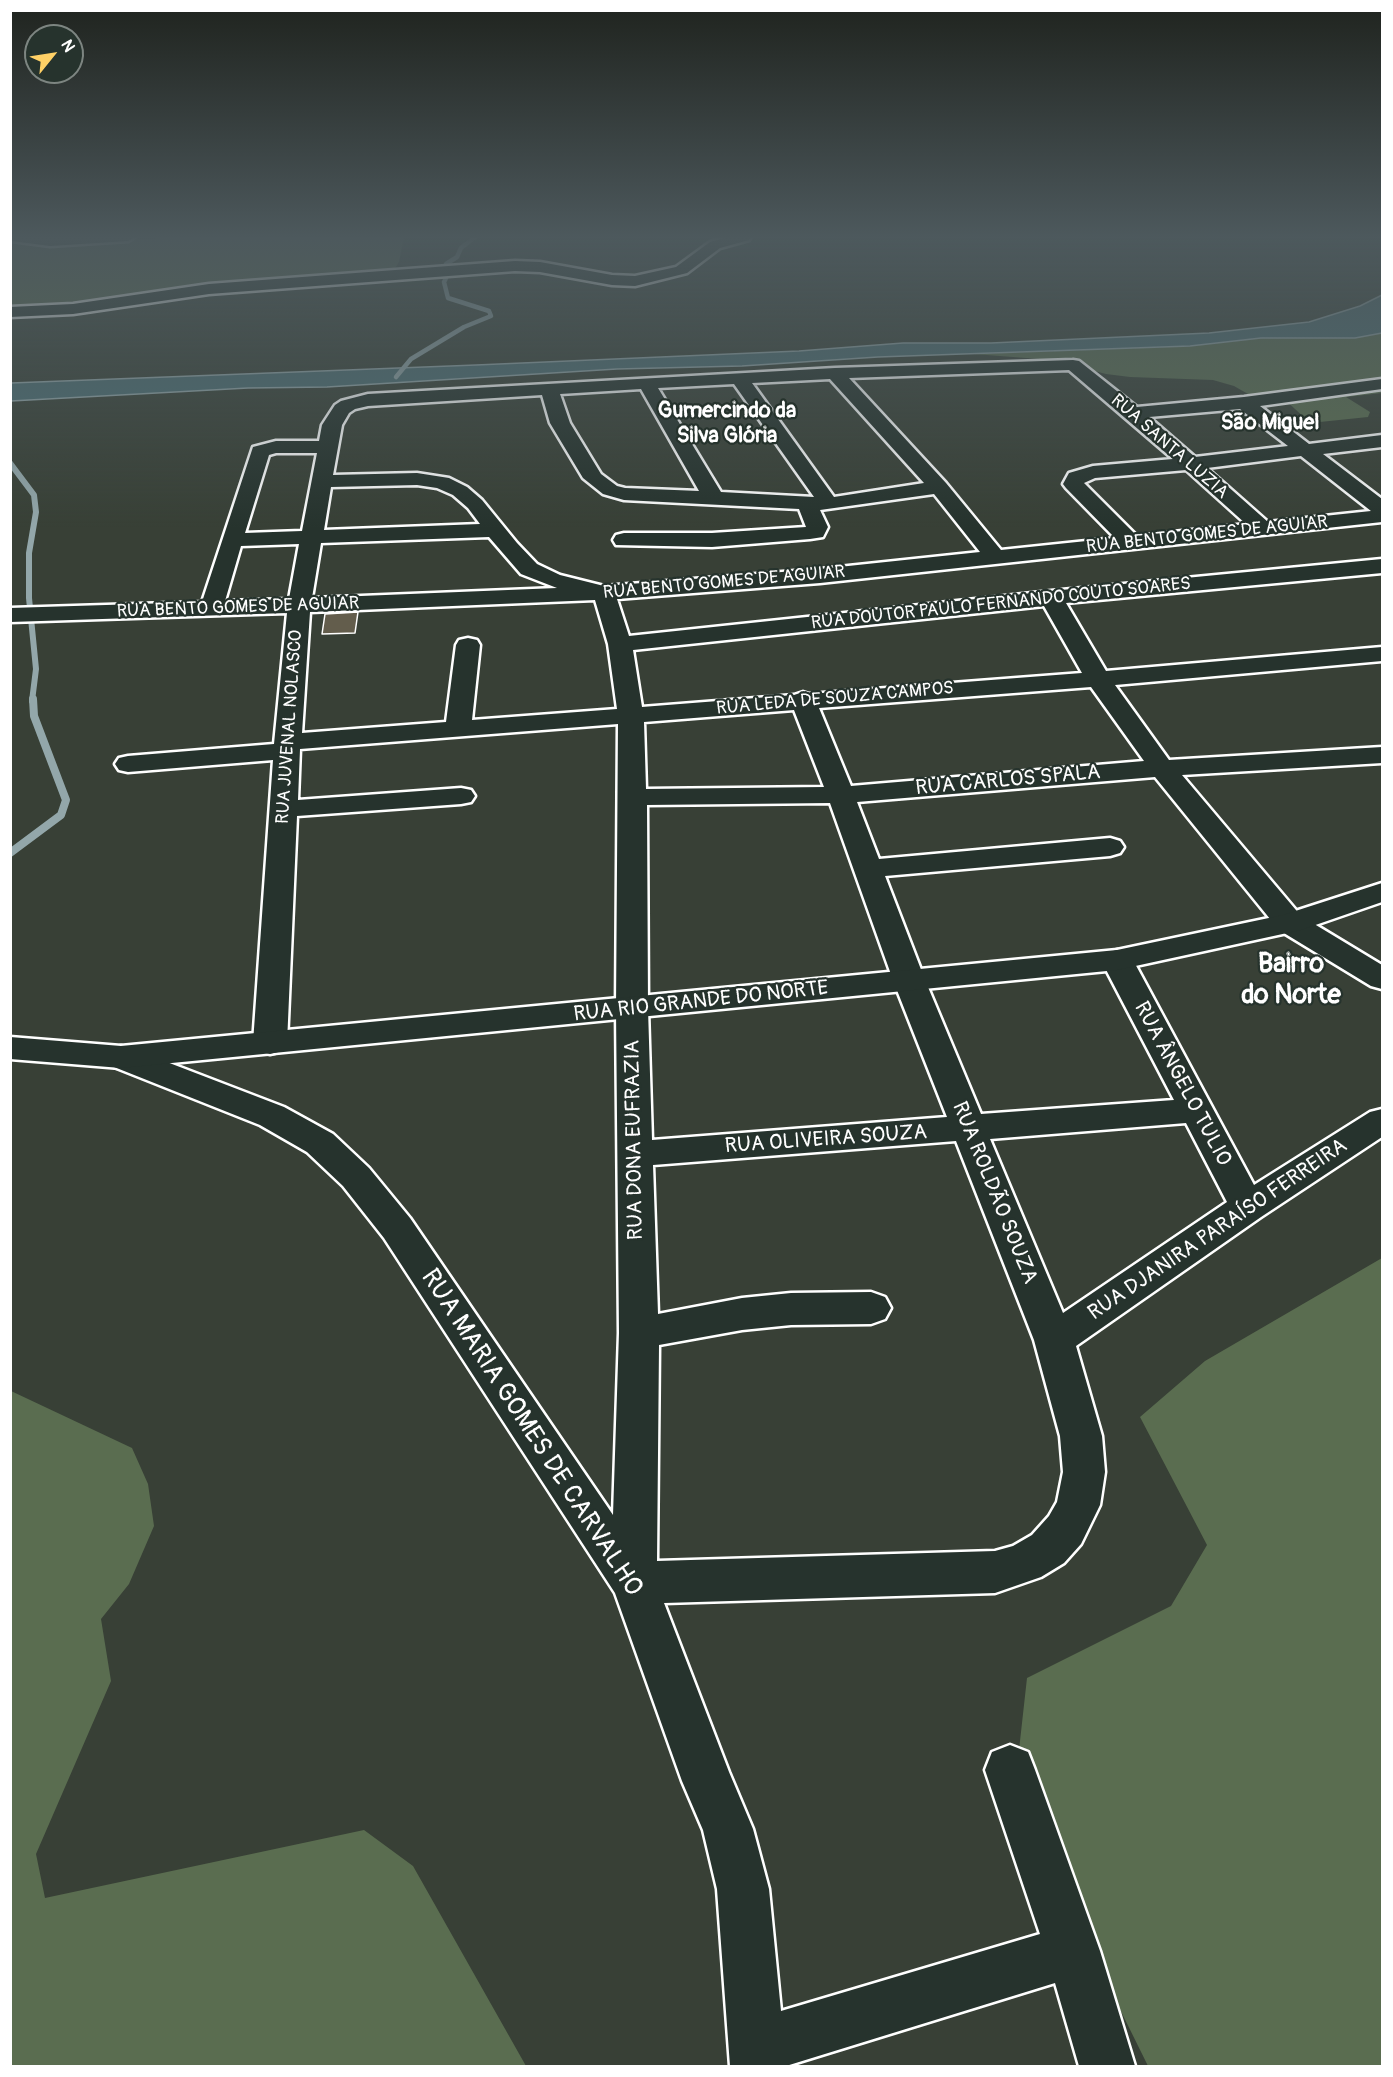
<!DOCTYPE html>
<meta charset="utf-8">
<style>
body{margin:0}
#map{position:relative;width:1393px;height:2077px;overflow:hidden;background:#384036;font-family:Pangolin,sans-serif}
canvas{display:block}
.frame{position:absolute;inset:0;border:12px solid #fff;pointer-events:none}
.north{position:absolute;left:24px;top:24px;width:60px;height:60px;box-sizing:border-box;background:#26332d;border:2px solid #7d8581;border-radius:50%;rotate:60deg;font-size:16px;font-weight:700;line-height:24px;text-align:center;color:#fff}
.north::after{content:'';display:block;margin:auto;width:21px;height:27px;background:#ffd166;clip-path:polygon(50% 0,100% 100%,50% 72%,0 100%)}
</style>
<div id="map">
<canvas width="1393" height="2077"></canvas>
<div class="frame"></div>
<div class="north">N</div>
</div>
<script>
const g = document.querySelector('canvas').getContext('2d');
g.lineJoin = 'round';
function paint(path, color) { g.fillStyle = color; g.fill(path, 'evenodd'); }
const poly = rows => new Path2D(rows.map(r => 'M' + r).join(''));
function stroke(path, color, width, dash) { g.strokeStyle = color; g.lineWidth = width; g.lineCap = dash ? 'butt' : 'round'; g.setLineDash(dash || []); g.stroke(path); }
function write(font, color, halo, rows, align = 'center') {
  g.font = font + ' Pangolin,sans-serif'; g.lineWidth = 4.5; g.setLineDash([]); g.textBaseline = 'middle'; g.strokeStyle = halo; g.fillStyle = color; for (const [text, x, y, turn = 0] of rows) {
    g.save(); g.translate(x, y); g.rotate((+turn || 0) * Math.PI / 180); g.textAlign = isNaN(turn) ? turn : align; if (halo) g.strokeText(text, 0, 0); g.fillText(text, 0, 0); g.restore();
  }
}
paint(poly([
 [180,237,404,237,399,262,394,270,382,274,248,285,11,311,10,243,54,245],
 [1382,333,1382,393,1346,397,1370,412,1368,417,1310,423,1280,395,1255,398,1234,386,1213,380,1130,377,1106,374,1052,360,974,354,1190,346,1261,338,1355,338],
 [1382,1258,1382,2066,1148,2066,1105,1979,1018,1759,1027,1678,1171,1606,1207,1545,1140,1417,1205,1361],
 [11,1391,132,1448,148,1484,154,1526,129,1584,101,1619,111,1681,36,1854,45,1898,364,1830,413,1866,526,2066,11,2066]
]), '#5a6d50');
const water = poly([
 [1382,295,1382,333,1355,338,1261,338,1190,346,878,357,742,366,617,369,327,387,248,388,11,401,11,383,476,365,799,351,903,343,991,343,1209,333,1309,322,1360,306,1382,295]
]);
paint(water, '#4b6d72');
stroke(water, '#93a7aa', 1.5);
stroke(poly([
 [448,269,446,264,457,257,461,248,475,237],
 [396,377,411,359,464,327,491,316,489,311,448,298,444,282,448,274]
]), '#93a7aa', 4.5);
stroke(poly([
 [10,463,34,495,36,512,29,553,29,598,36,669,32,701]
]), '#93a7aa', 6);
stroke(poly([
 [10,853,61,815,66,800,34,716,33,699]
]), '#93a7aa', 8);
const building = poly([
 [358,612,355,633,322,634,325,614,358,612]
]);
paint(building, '#635d4c');
stroke(building, '#fff', 1.5);
const minor = poly([
 [10,237,50,238,135,237,128,241,50,246,12,241,10,237],
 [728,237,751,237,749,240,720,248,687,273,635,286,612,285,540,272,515,271,209,294,73,314,10,317,10,307,73,304,209,284,515,261,540,262,612,275,635,276,676,267,710,242,728,237],
 [1073,360,1079,361,1137,407,1244,397,1382,379,1382,389,1260,406,1309,444,1382,435,1382,447,1323,454,1382,499,1382,522,820,583,617,599,629,636,1051,591,1382,559,1382,573,1066,603,1106,671,1382,647,1382,661,1115,685,1169,760,1382,747,1382,763,1182,775,1301,916,1382,965,1382,989,1371,986,1279,930,1155,777,857,802,879,859,1110,838,1120,841,1124,847,1120,853,1110,856,885,876,925,980,981,1114,1174,1100,1101,960,1106,953,1117,950,1128,953,1133,960,1254,1185,1370,1112,1382,1109,1382,1137,1261,1217,1076,1346,1102,1436,1105,1472,1100,1505,1081,1544,1064,1563,1041,1577,995,1593,664,1603,729,1772,753,1829,769,1889,781,2011,1040,1934,985,1770,992,1752,1010,1745,1028,1752,1035,1770,1100,1951,1135,2066,1079,2066,1055,1983,786,2066,730,2066,717,1889,703,1830,682,1781,615,1593,384,1238,343,1186,307,1152,260,1125,109,1065,104,1057,109,1049,121,1046,133,1049,284,1107,333,1134,369,1168,410,1218,613,1515,619,1333,616,1009,618,724,300,749,298,800,461,788,471,790,475,796,471,802,461,804,297,816,287,1043,282,1051,270,1054,258,1051,253,1043,273,760,128,772,119,770,115,764,119,758,128,756,274,744,287,613,10,622,10,608,202,602,253,447,276,441,319,441,322,425,335,405,341,401,368,394,835,368,1073,360],
 [1069,370,1173,459,1093,466,1069,473,1063,484,1066,488,1115,538,1001,550,946,483,849,378,1069,370],
 [830,379,924,483,834,497,752,383,830,379],
 [734,384,814,497,721,492,658,388,734,384],
 [641,389,699,491,625,488,617,486,601,474,570,423,560,394,641,389],
 [542,395,550,423,583,478,603,494,624,500,799,509,806,527,712,533,624,533,616,535,613,540,616,545,712,547,810,539,823,537,828,527,820,510,934,494,980,552,820,569,604,586,560,575,537,564,517,543,482,500,467,487,449,478,417,473,333,475,342,425,349,413,355,409,368,406,542,395],
 [1240,409,1288,446,1195,457,1149,417,1240,409],
 [276,453,317,453,302,531,245,533,269,455,276,453],
 [1301,456,1371,511,1268,522,1207,468,1301,456],
 [1186,470,1246,524,1137,536,1084,483,1095,478,1186,470],
 [417,485,437,488,453,495,468,508,480,524,324,530,331,487,417,485],
 [489,537,521,574,557,588,312,598,321,543,489,537],
 [299,544,289,599,225,601,241,546,299,544],
 [595,600,608,644,617,709,472,720,480,645,477,640,468,638,459,640,456,645,446,722,302,733,310,612,595,600],
 [1044,606,1082,673,809,694,803,692,794,695,642,707,633,650,1044,606],
 [1091,687,1144,761,851,786,819,708,1091,687],
 [794,710,824,787,646,789,644,722,794,710],
 [830,803,893,980,947,1117,652,1140,648,1009,647,805,830,803],
 [1186,1123,1227,1202,1063,1313,990,1139,1186,1123],
 [956,1141,1034,1340,1060,1436,1063,1472,1057,1502,1049,1516,1032,1535,1013,1546,995,1551,657,1561,659,1345,742,1330,791,1325,871,1324,885,1319,891,1308,885,1297,871,1292,791,1293,742,1298,658,1314,653,1165,956,1141]
]);
const major = poly([
 [1382,883,1382,902,1301,930,1117,970,121,1068,10,1059,10,1037,121,1046,1117,950,1283,915,1382,883]
]);
stroke(minor, '#fff', 5);
stroke(major, '#fff', 5);
paint(minor, '#26332d');
paint(major, '#26332d');
const sky = g.createLinearGradient(0, 0, 0, 528);
sky.addColorStop(0, '#1f231e');
sky.addColorStop(0.45, '#4d595d');
sky.addColorStop(1, '#4d595d00');
g.fillStyle = sky;
g.fillRect(0, 0, 1393, 528);
write('18px', '#fff', '#26332d', [
 ["RUA SANTA LUZIA",1169,447,41],
 ["RUA BENTO GOMES DE AGUIAR",1207,535,-6],
 ["RUA BENTO GOMES DE AGUIAR",724,583,-5],
 ["RUA DOUTOR PAULO FERNANDO COUTO SOARES",1001,604,-6],
 ["RUA BENTO GOMES DE AGUIAR",238,608,-2],
 ["RUA LEDA DE SOUZA CAMPOS",835,699,-5],
 ["RUA JUVENAL NOLASCO",290,727,-86]
]);
write('21px', '#fff', '#26332d', [
 ["RUA CARLOS SPALA",1008,781,-5],
 ["RUA RIO GRANDE DO NORTE",701,1002,-6],
 ["RUA ÂNGELO TULIO",1182,1084,62],
 ["RUA DONA EUFRAZIA",635,1140,-91],
 ["RUA OLIVEIRA SOUZA",826,1140,-4],
 ["RUA ROLDÃO SOUZA",994,1193,68],
 ["RUA DJANIRA PARAÍSO FERREIRA",1218,1230,-34]
]);
write('bold 22px', '#fff', '#26332d', [
 ["Gumercindo da",727,411],
 ["Silva Glória",727,436],
 ["São Miguel",1270,423]
]);
write('26px', '#fff', '#26332d', [
 ["RUA MARIA GOMES DE CARVALHO",531,1433,57]
]);
write('bold 27px', '#fff', '#26332d', [
 ["Bairro",1291,965],
 ["do Norte",1291,996]
]);
</script>
